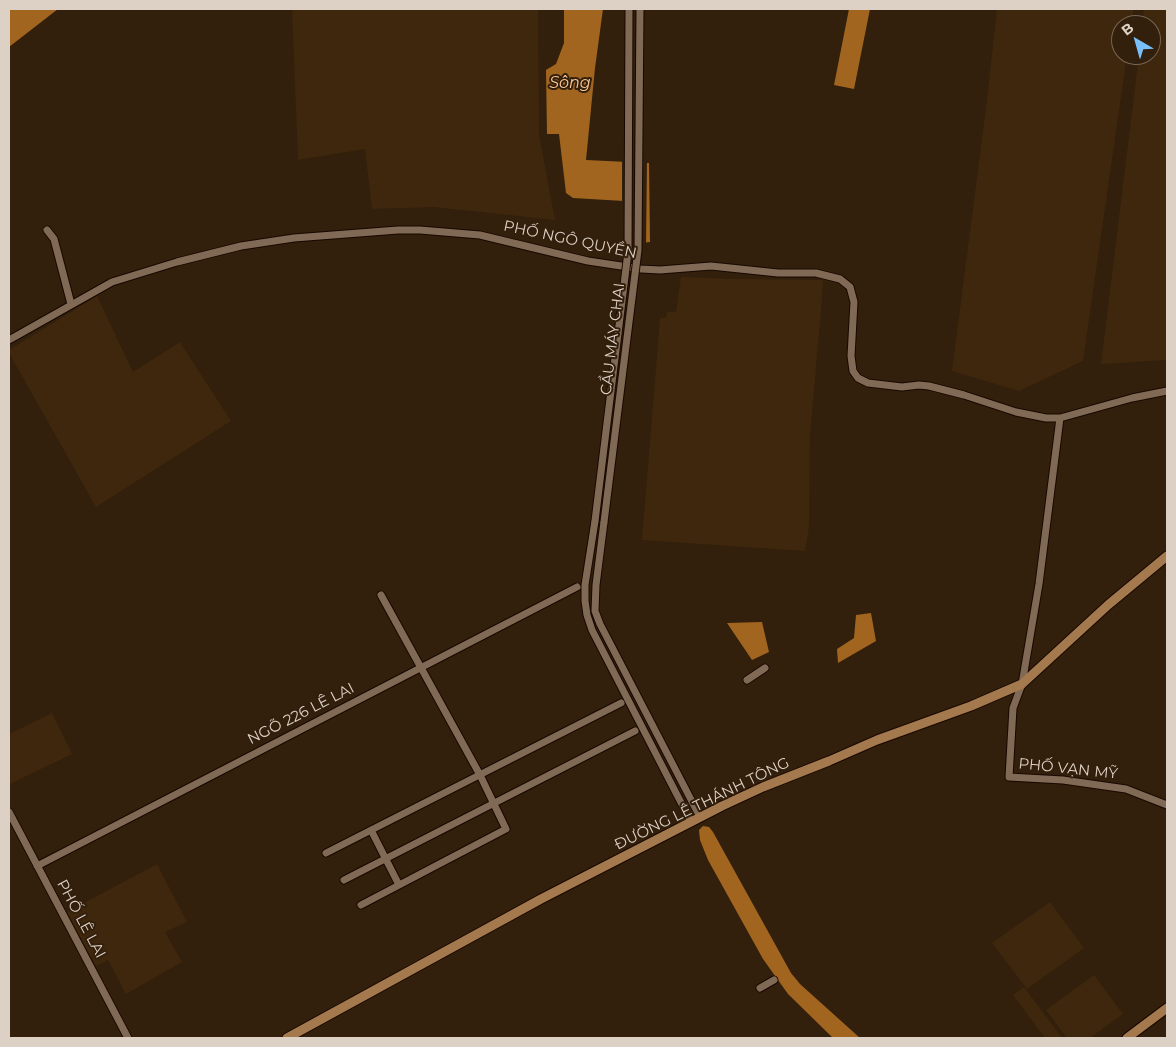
<!DOCTYPE html>
<meta charset="utf-8">
<style>
body{margin:0}
#map{position:relative;width:1176px;height:1047px;overflow:hidden;background:#321f0c;font-family:Montserrat,sans-serif}
canvas{display:block}
.frame{position:absolute;inset:0;border:10px solid #ddd0c5;pointer-events:none}
.north{position:absolute;left:1111px;top:15px;width:50px;height:50px;box-sizing:border-box;background:#321f0c;border:1px solid #766656;border-radius:50%;rotate:322deg;font-size:14px;font-weight:700;line-height:20px;text-align:center;color:#ddd0c5}
.north::after{content:'';display:block;margin:auto;width:18px;height:22px;background:#79bff8;clip-path:polygon(50% 0,100% 100%,50% 72%,0 100%)}
</style>
<div id="map">
<canvas width="1176" height="1047"></canvas>
<div class="frame"></div>
<div class="north">B</div>
</div>
<script>
const g = document.querySelector('canvas').getContext('2d');
g.lineJoin = 'round';
function paint(path, color) { g.fillStyle = color; g.fill(path, 'evenodd'); }
const poly = rows => new Path2D(rows.map(r => 'M' + r).join(''));
function stroke(path, color, width, dash) { g.strokeStyle = color; g.lineWidth = width; g.lineCap = dash ? 'butt' : 'round'; g.setLineDash(dash || []); g.stroke(path); }
function write(font, color, halo, rows, align = 'center') {
  g.font = font + ' Montserrat,sans-serif'; g.lineWidth = 4; g.setLineDash([]); g.textBaseline = 'middle'; g.strokeStyle = halo; g.fillStyle = color; for (const [text, x, y, turn = 0] of rows) {
    g.save(); g.translate(x, y); g.rotate((+turn || 0) * Math.PI / 180); g.textAlign = isNaN(turn) ? turn : align; if (halo) g.strokeText(text, 0, 0); g.fillText(text, 0, 0); g.restore();
  }
}
paint(poly([
 [292,9,538,9,539,134,555,220,434,207,372,209,365,149,298,160],
 [997,9,1134,9,1131,25,1121,25,1121,55,1127,55,1083,361,1019,391,952,371,986,108],
 [1144,9,1167,9,1167,360,1101,364,1139,55,1151,55,1151,25,1142,25],
 [681,277,733,279,823,280,821,311,810,434,809,527,805,551,642,540,660,318,666,318,667,312,676,312],
 [97,296,133,372,180,342,231,421,96,507,9,353,9,350],
 [52,713,72,754,10,784,9,734],
 [157,864,187,922,165,932,182,962,126,994,108,960,96,966,67,912],
 [1050,902,1084,948,1027,989,992,943],
 [1094,975,1123,1014,1090,1038,1067,1038,1046,1010],
 [1024,987,1062,1038,1045,1038,1013,995]
]), '#3f270d');
paint(poly([
 [9,9,58,9,9,47],
 [564,9,603,9,595,68,586,160,649,163,650,242,633,244,631,209,624,201,573,198,566,193,559,134,547,134,546,70,556,64,564,43],
 [849,9,870,9,854,89,834,85],
 [871,613,876,641,838,663,837,649,854,638,856,615],
 [762,622,769,652,752,660,727,623],
 [703,826,709,827,713,832,791,973,800,984,860,1038,833,1038,788,994,763,959,708,860,700,840,699,830]
]), '#a2651f');
paint(poly([
 [622,159,647,160,646,245,633,247,631,245,628,209,622,203]
]), '#321f0c');
const minor = poly([
 [47,230,54,239,71,304],
 [9,340,112,282,177,262,241,246,294,238,398,230,420,230,480,235,588,261,641,269,660,270,711,266,778,273,816,273,840,279,850,287,854,302,851,356,853,371,858,378,868,383,902,387,919,385,929,386,964,395,1016,412,1046,418,1060,418,1132,398,1167,391],
 [1060,418,1039,584,1022,684,1013,708,1009,777,1063,780,1126,789,1167,805],
 [595,521,585,585,585,601,587,615,592,630,691,822],
 [604,522,596,585,595,611,600,624,700,817],
 [747,680,765,668],
 [9,812,128,1038],
 [371,830,399,885],
 [326,853,621,703],
 [37,866,577,587],
 [344,880,635,731],
 [361,905,506,829,480,775,381,595],
 [760,988,774,980]
]);
const major = poly([
 [287,1038,541,899,722,806,763,787,829,761,877,740,971,706,1022,684,1108,605,1167,556],
 [1127,1038,1167,1008]
]);
stroke(minor, '#190800', 9);
stroke(major, '#190800', 11);
stroke(minor, '#816a55', 7);
stroke(major, '#a4794e', 9);
const minorBridge = poly([
 [595,521,628,252,629,9],
 [604,522,638,250,640,9]
]);
stroke(minorBridge, '#190800', 9, []);
stroke(minorBridge, '#816a55', 7);
write('15px', '#ddd0c5', '#321f0c', [
 ["PHỐ NGÔ QUYỀN",570,240,12],
 ["CẦU MÁY CHAI",613,339,-83],
 ["NGÕ 226 LÊ LAI",301,714,-27],
 ["PHỐ VẠN MỸ",1068,769,6],
 ["ĐƯỜNG LÊ THÁNH TÔNG",702,804,-26],
 ["PHỐ LÊ LAI",81,919,62]
]);
write('italic 16px', '#fcc999', '#321f0c', [
 ["Sông",570,83]
]);
</script>
